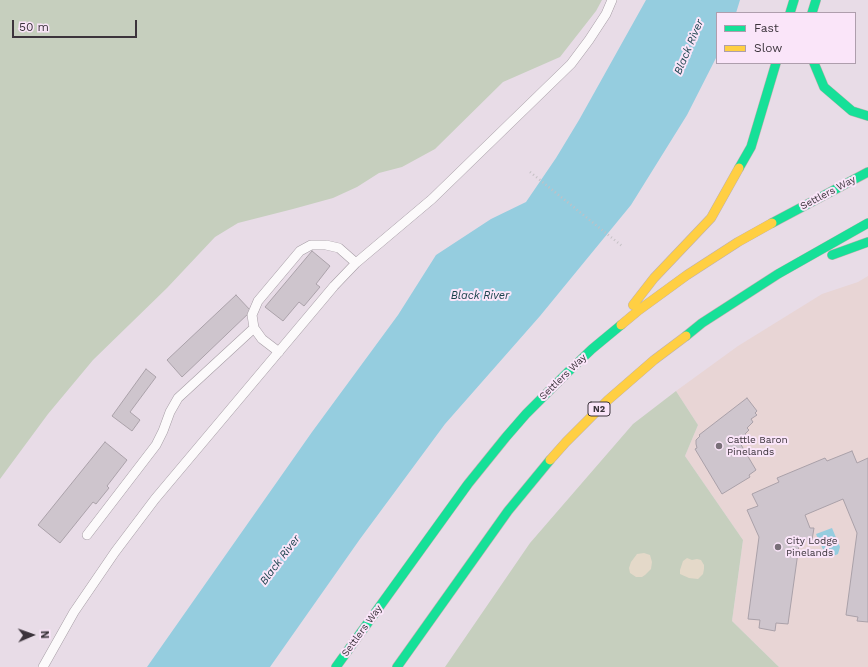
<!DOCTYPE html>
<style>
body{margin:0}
#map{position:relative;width:868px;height:667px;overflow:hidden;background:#e8dce7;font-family:"Work Sans",sans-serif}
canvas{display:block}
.legend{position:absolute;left:716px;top:12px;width:140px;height:52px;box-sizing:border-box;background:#fae5f9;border:1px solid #ae9ead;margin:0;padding:5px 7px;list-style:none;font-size:12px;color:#3c343c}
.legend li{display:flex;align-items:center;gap:8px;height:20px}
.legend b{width:20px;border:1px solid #ae9ead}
.north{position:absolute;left:12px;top:615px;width:40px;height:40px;-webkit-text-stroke:3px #fae5f9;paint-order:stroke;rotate:88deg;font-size:11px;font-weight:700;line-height:16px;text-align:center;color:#3c343c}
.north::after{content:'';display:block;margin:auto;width:14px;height:18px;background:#3c343c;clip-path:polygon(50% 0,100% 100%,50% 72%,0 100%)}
.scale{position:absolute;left:12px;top:20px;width:125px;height:18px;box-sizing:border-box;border:2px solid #3c343c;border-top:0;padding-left:5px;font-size:12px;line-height:14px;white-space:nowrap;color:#3c343c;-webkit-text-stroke:3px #fae5f9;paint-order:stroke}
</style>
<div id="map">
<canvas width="868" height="667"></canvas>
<ul class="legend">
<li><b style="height:5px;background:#16e098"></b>Fast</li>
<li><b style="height:5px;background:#ffcf43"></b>Slow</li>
</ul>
<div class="north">N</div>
<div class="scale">50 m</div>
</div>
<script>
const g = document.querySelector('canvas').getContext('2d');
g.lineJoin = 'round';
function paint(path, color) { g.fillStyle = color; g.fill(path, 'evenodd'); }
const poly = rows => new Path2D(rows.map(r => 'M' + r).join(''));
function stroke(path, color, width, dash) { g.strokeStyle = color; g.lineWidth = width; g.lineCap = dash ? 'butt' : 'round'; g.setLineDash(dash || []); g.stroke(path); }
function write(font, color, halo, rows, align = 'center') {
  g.font = font + ' "Work Sans",sans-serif'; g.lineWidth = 4; g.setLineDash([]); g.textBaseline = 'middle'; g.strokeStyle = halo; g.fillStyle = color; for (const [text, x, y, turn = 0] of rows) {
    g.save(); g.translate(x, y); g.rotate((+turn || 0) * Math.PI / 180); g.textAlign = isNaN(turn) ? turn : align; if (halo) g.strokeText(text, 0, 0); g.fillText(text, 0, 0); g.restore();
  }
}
paint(poly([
 [868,276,868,667,779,667,732,621,743,540,685,456,698,425,676,391,738,346,822,294,858,282]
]), '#e8d5d5');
paint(poly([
 [0,0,602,0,596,11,560,57,503,82,435,149,402,167,379,173,357,187,333,198,293,209,238,223,215,237,167,288,93,360,48,414,0,479],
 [676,391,698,425,685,456,743,540,732,621,779,667,445,667,530,543,633,424]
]), '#c6cfbe');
paint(poly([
 [644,553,650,555,652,562,651,569,645,575,642,577,636,577,630,573,629,568,631,562,637,554],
 [687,558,692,560,697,559,701,560,704,565,704,569,703,574,698,579,689,578,680,574,680,570,683,561]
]), '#e4d9c9');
paint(poly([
 [646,0,740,0,736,13,717,13,717,56,687,115,631,205,540,316,445,424,360,539,270,667,147,667,312,432,398,315,436,255,491,219,526,202,556,158,579,120],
 [832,528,840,547,838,554,831,557,825,554,816,534]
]), '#95cddf');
const building = poly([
 [312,251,330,266,316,284,320,287,304,306,299,302,283,321,265,307,312,251],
 [236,295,251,311,182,377,167,360,236,295],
 [146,369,156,377,130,412,140,420,132,431,112,416,146,369],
 [747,398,757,411,755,413,757,415,751,419,753,422,747,428,749,430,745,434,747,437,740,443,756,470,749,475,750,477,722,494,695,449,697,448,696,444,696,440,700,436,699,435,747,398],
 [105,442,127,460,107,486,109,488,96,504,93,502,60,543,38,525,105,442],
 [852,451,857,463,868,458,868,622,857,621,858,617,846,615,857,533,843,499,805,515,810,528,814,528,812,540,800,538,788,624,776,623,775,631,759,628,760,620,748,619,759,537,747,510,758,506,752,494,779,482,777,478,825,458,827,461,852,451]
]);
paint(building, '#cec5cd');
stroke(building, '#aaa1a9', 1);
const lane = poly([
 [279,352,262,339,254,328,252,315,258,301,300,251,311,245,326,245,339,248,356,263],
 [87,535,156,445,163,431,170,412,178,398,254,328],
 [43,667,74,612,115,552,155,499,334,286,356,263,432,199,571,64,589,40,606,14,612,0]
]);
const fast = poly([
 [790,13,794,0],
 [812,13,816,0],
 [814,63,824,87,852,111,868,116],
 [739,168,751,147,776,63],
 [772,223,868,172],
 [832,255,868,242],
 [686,336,702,323,778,274,868,223],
 [336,667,468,484,506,437,526,414,569,371,592,349,621,325],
 [397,667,508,511,550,460]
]);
const slow = poly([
 [633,305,654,278,711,218,739,168],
 [621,325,639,310,687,275,738,242,772,223],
 [550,460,566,442,608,400,654,360,686,336]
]);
stroke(lane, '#a69da5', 10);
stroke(fast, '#beafae', 10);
stroke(slow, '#beafae', 10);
stroke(poly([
 [530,172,622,246]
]), '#c4c0c4', 2.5, [1, 3]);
stroke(lane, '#fcfafb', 9);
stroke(fast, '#16e098', 9);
stroke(slow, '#ffcf43', 9);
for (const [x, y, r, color] of [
 [719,446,4,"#786f78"],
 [778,547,4,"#786f78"]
]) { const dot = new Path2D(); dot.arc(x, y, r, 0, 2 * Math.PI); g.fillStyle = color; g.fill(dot); stroke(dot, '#fae5f9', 1.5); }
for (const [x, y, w] of [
 [599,409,22]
]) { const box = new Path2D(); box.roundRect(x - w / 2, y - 7, w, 14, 3); g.fillStyle = '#fae5f9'; g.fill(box); stroke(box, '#3c343c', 1); }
write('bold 9px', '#3c343c', null, [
 ["N2",599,409]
]);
write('10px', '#3c343c', '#fae5f9', [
 ["Settlers Way",828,193,-28],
 ["Settlers Way",563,377,-44],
 ["Settlers Way",362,631,-54]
]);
write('10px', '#3c343c', '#fae5f9', [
 ["Cattle Baron",727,440],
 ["Pinelands",727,452],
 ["City Lodge",786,541],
 ["Pinelands",786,553]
], 'left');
write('italic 11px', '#1a424c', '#fae5f9', [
 ["Black River",689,47,-67],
 ["Black River",480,296],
 ["Black River",280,560,-53]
]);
</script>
